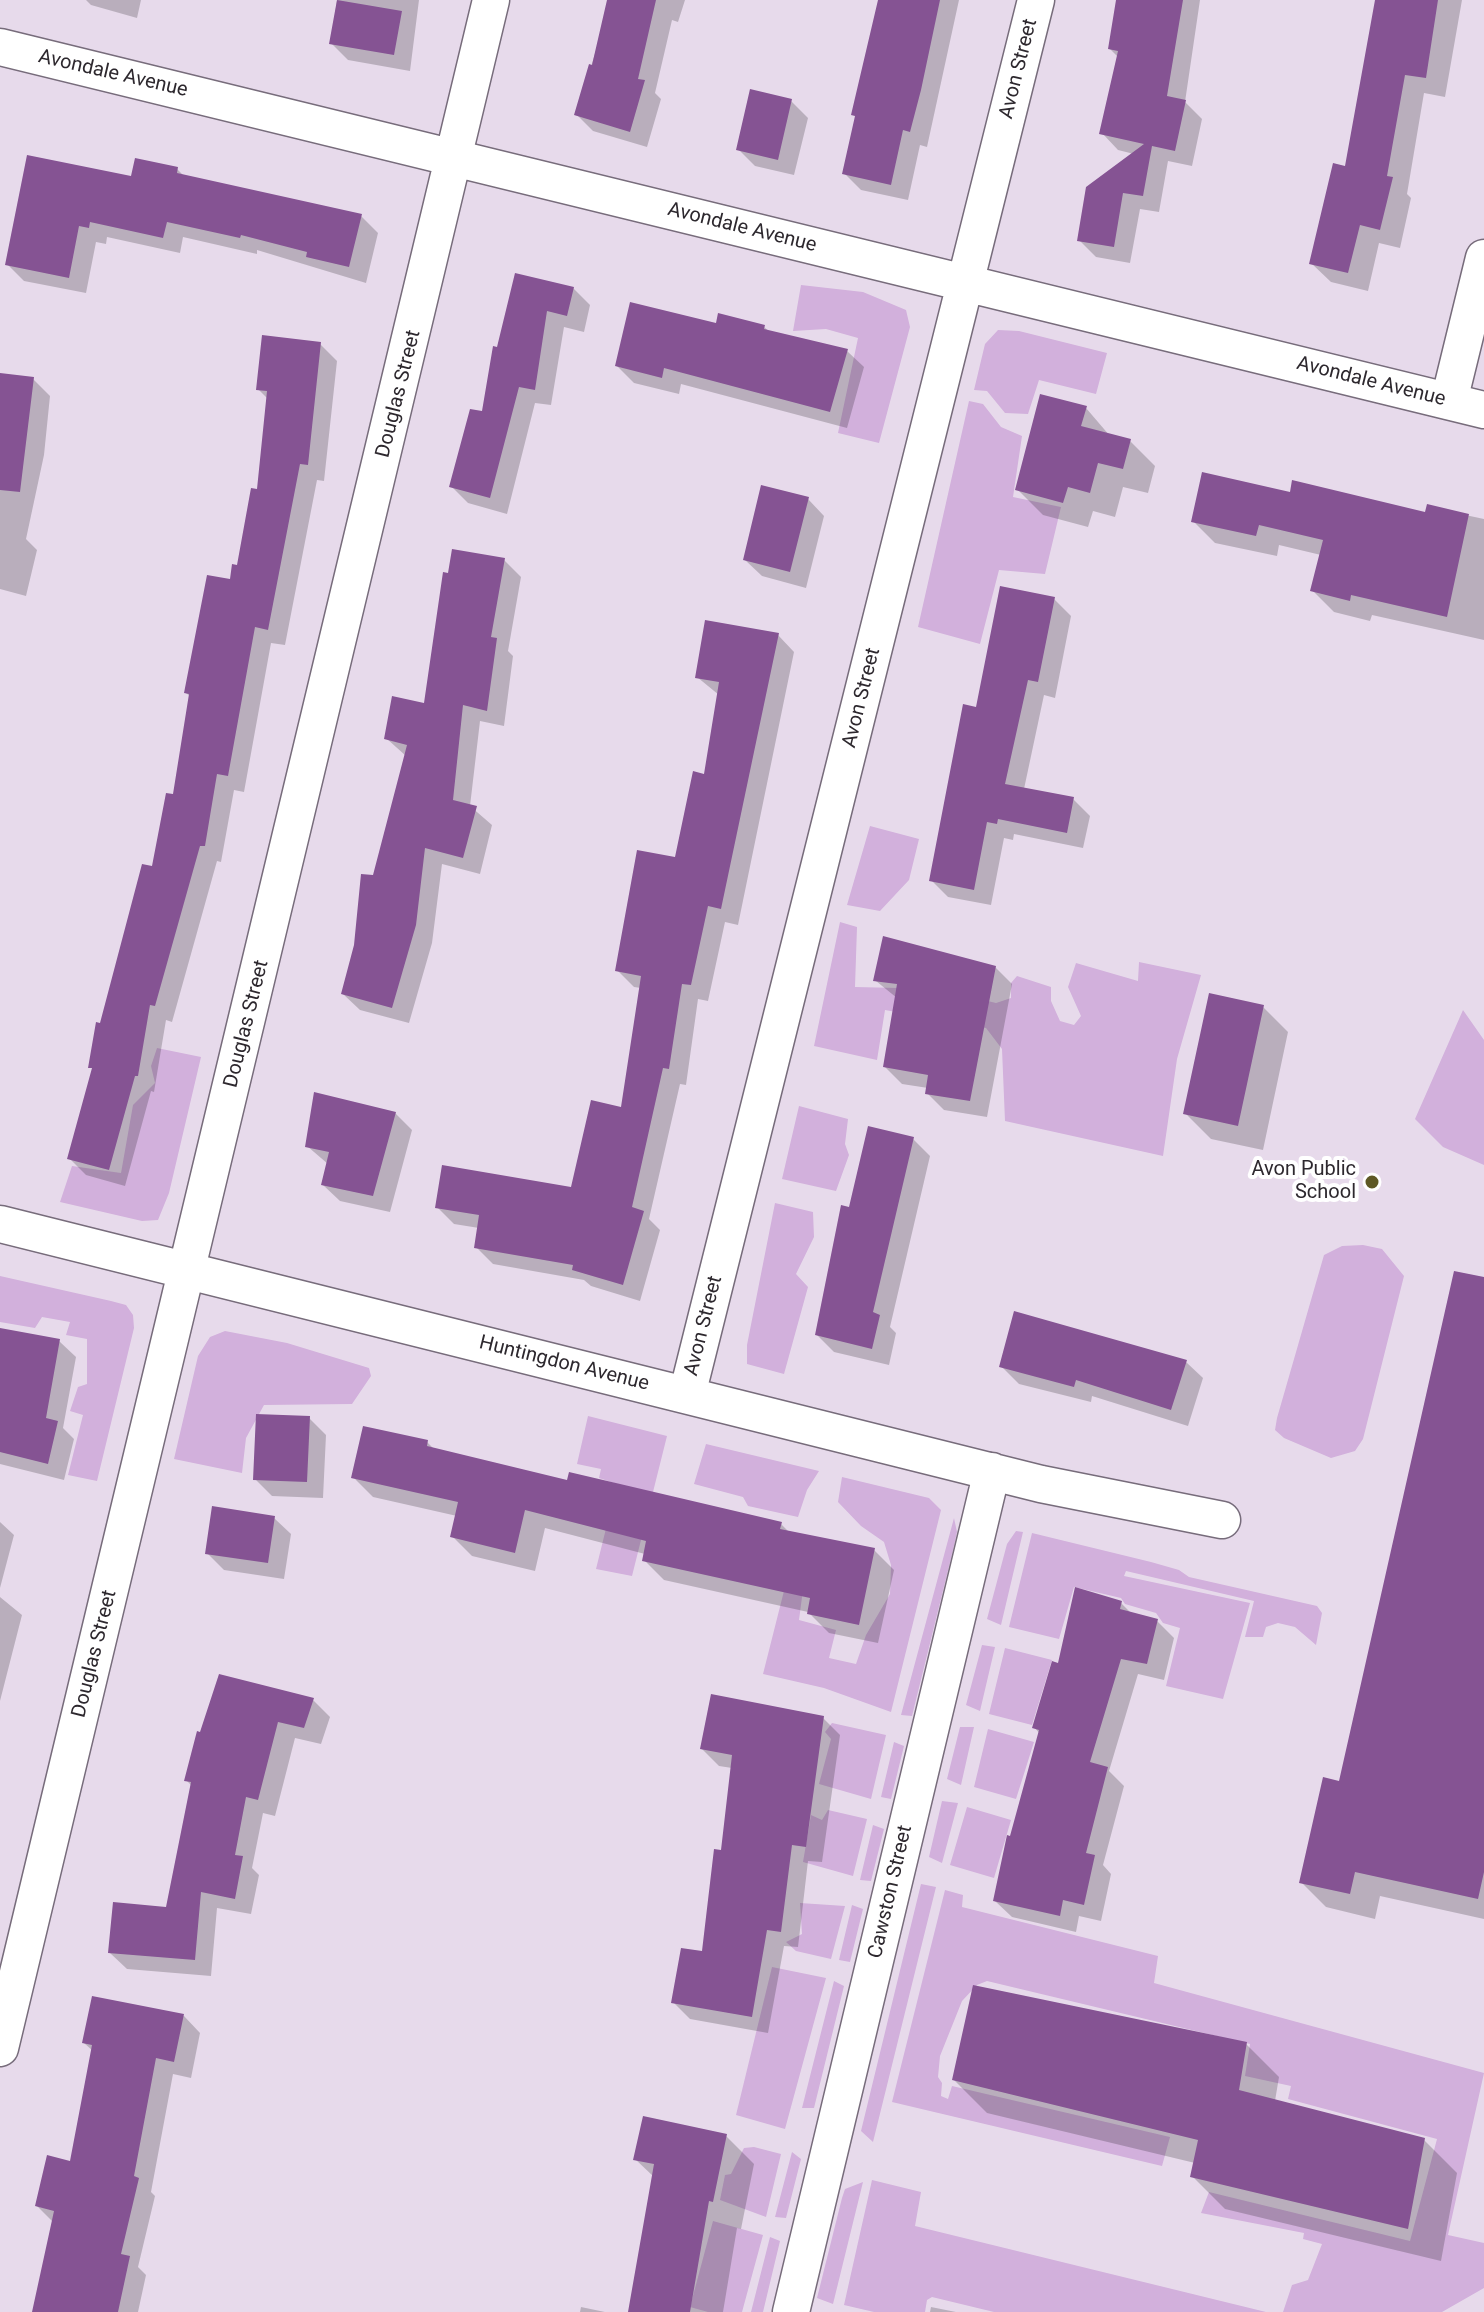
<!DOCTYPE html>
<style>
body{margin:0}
canvas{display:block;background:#e7daeb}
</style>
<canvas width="1484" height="2312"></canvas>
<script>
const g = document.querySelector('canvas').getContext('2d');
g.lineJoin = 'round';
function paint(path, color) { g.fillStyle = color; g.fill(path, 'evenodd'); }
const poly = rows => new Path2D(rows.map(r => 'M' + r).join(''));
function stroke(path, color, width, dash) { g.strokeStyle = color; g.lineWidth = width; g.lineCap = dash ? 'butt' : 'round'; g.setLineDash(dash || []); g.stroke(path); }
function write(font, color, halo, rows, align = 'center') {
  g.font = font + ' Roboto,sans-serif'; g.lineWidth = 8; g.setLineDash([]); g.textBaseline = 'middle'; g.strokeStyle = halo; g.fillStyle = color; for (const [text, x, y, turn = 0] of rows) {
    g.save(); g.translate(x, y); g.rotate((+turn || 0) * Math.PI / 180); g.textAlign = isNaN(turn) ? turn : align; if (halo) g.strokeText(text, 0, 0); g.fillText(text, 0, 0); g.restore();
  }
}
paint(poly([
 [801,285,863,292,906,310,910,327,879,443,838,433,858,338,826,329,793,331],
 [998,330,1019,331,1107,353,1096,394,1039,380,1028,414,1005,413,987,391,974,390,985,344],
 [969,401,983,404,1001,427,1022,436,1013,497,1061,507,1045,574,999,570,980,644,918,627],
 [870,826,919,839,909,880,880,911,847,905],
 [840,922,857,927,855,987,899,988,901,980,996,1003,1011,998,1011,983,1017,976,1051,987,1051,1001,1060,1021,1074,1025,1081,1016,1068,987,1076,963,1138,981,1139,962,1201,975,1177,1059,1163,1156,1005,1121,1002,1049,986,1028,885,1010,877,1060,814,1046],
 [1463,1010,1484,1040,1484,1165,1443,1147,1415,1119],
 [157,1048,201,1057,169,1193,158,1220,142,1221,60,1202,72,1166,121,1173,133,1105,155,1083,151,1066],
 [799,1106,848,1119,845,1144,849,1155,836,1191,782,1179],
 [775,1203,813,1212,814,1237,796,1274,808,1287,784,1374,747,1364,747,1345],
 [1363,1245,1382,1249,1404,1276,1363,1439,1355,1451,1331,1458,1284,1438,1275,1430,1277,1418,1324,1255,1342,1246],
 [0,1276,111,1301,126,1305,133,1315,134,1328,97,1481,68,1475,83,1415,70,1411,78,1387,87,1384,87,1339,66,1335,70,1322,42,1317,35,1328,0,1322],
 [225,1331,287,1343,369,1368,371,1376,352,1404,264,1405,246,1438,242,1473,174,1459,198,1356,210,1337],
 [588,1416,667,1436,632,1576,596,1569,617,1484,599,1478,601,1469,577,1464],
 [706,1444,819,1471,807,1490,798,1517,748,1506,743,1497,694,1484],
 [842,1477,929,1498,941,1510,891,1712,824,1688,763,1674,788,1575,804,1582,799,1620,836,1630,829,1658,856,1664,866,1635,890,1594,891,1565,884,1542,861,1526,838,1502],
 [954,1518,957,1532,953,1550,912,1716,901,1715],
 [1016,1531,1023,1532,1001,1625,987,1619,1007,1544],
 [1032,1533,1151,1562,1179,1570,1189,1577,1317,1606,1322,1613,1316,1645,1295,1627,1278,1623,1266,1627,1263,1637,1245,1637,1254,1601,1126,1571,1124,1576,1250,1603,1223,1699,1166,1686,1180,1628,1163,1623,1156,1613,1125,1604,1121,1598,1074,1587,1059,1639,1009,1627],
 [982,1645,995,1647,980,1711,966,1705],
 [1005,1648,1052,1660,1032,1725,989,1714],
 [832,1723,886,1735,871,1799,819,1784,831,1739,825,1732],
 [960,1727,974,1727,961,1785,947,1779],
 [988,1729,1034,1742,1016,1799,974,1787],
 [894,1742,904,1746,891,1799,881,1797],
 [942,1801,958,1803,942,1863,929,1857],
 [967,1807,1011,1820,994,1878,950,1865],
 [828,1810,867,1819,853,1876,803,1862,811,1815,822,1820],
 [873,1825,884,1829,871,1881,860,1880],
 [921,1884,936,1887,873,2142,861,2131],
 [945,1890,963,1895,962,1907,1158,1956,1154,1983,1484,2073,1448,2235,1484,2243,1484,2288,1442,2312,1283,2312,1292,2285,1308,2280,1322,2244,1303,2239,1304,2233,1201,2213,1209,2192,1410,2241,1437,2139,1288,2099,1291,2086,1245,2076,1250,2044,987,1981,977,1985,962,2001,940,2056,938,2077,942,2083,941,2096,948,2099,952,2086,1170,2137,1162,2166,892,2102],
 [800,1903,845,1906,831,1959,796,1951,786,1942,802,1934],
 [852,1905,863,1909,850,1962,839,1960],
 [772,1967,826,1978,785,2129,736,2115],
 [834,1981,844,1986,814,2108,802,2108],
 [754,2147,781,2154,766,2217,720,2200,725,2175,731,2174,744,2148],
 [792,2152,801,2159,786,2218,775,2217],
 [872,2180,921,2192,915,2226,1266,2312,994,2312,932,2297,927,2300,925,2312,874,2312,844,2305],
 [863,2182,833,2304,817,2298,842,2198,845,2189],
 [713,2221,763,2235,742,2312,708,2312,690,2307],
 [770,2237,780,2241,763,2312,751,2312]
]), '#d2b0dc');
paint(poly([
 [86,0,141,0,137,18,91,5],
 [337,0,419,0,410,71,348,60,331,43],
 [612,0,685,0,678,22,672,20,655,93,661,99,647,147,593,131,576,114],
 [880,0,959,0,927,147,920,145,908,200,861,190,844,173],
 [1120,0,1200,0,1185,102,1202,119,1192,166,1168,161,1159,212,1140,209,1130,263,1096,257,1079,240,1134,154,1118,150,1102,133,1118,57,1110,49],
 [1376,0,1462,0,1445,97,1424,93,1407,194,1411,198,1400,248,1379,243,1368,291,1331,282,1311,263,1346,168],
 [791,101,808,118,794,175,755,166,738,149],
 [177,169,185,177,361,216,378,233,366,283,257,250,257,254,183,237,180,253,107,237,106,244,96,242,86,293,24,281,7,264,133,178],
 [573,288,590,305,584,332,564,327,551,405,535,403,507,514,468,503,451,486,484,413,499,349],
 [717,325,764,327,770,332,847,351,864,367,847,428,681,384,679,394,634,383,617,366],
 [320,344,337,361,324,481,317,480,285,645,271,643,244,792,234,790,221,862,217,861,172,1022,166,1020,154,1092,151,1091,125,1186,86,1175,69,1158,93,1070,91,1067,101,1025,175,797,191,697,186,693,239,567,259,492,268,399,258,389],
 [0,375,33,379,50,396,44,455,26,539,37,550,26,596,0,589],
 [1086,408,1110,436,1130,441,1155,466,1148,493,1123,487,1115,517,1093,511,1088,527,1043,515,1017,489],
 [1291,494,1427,514,1428,507,1484,519,1484,640,1372,615,1370,621,1334,612,1313,591,1321,555,1279,545,1277,556,1215,543,1194,522],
 [808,499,824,516,806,588,762,576,745,560],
 [504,560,521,577,508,651,513,656,504,726,480,721,470,806,492,825,480,874,442,864,432,943,409,1023,360,1010,343,994,406,756,386,738,426,705],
 [1054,599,1071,616,1055,698,1044,695,1024,789,1073,799,1090,816,1083,848,1014,834,1013,840,1004,838,991,905,948,897,931,880],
 [778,635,794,652,738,925,725,922,708,1001,698,999,686,1085,680,1084,649,1219,660,1230,640,1301,591,1286,584,1280,493,1264,476,1247,479,1228,454,1224,437,1207,572,1189,623,1109,641,988,634,987,617,970,676,859,705,776,719,695,697,677],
 [995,967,1012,984,987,1117,944,1110,927,1093,928,1088,902,1084,885,1067,897,998,876,981],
 [1263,1007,1288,1032,1263,1150,1211,1139,1185,1113],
 [395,1113,412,1130,390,1212,340,1201,323,1185,328,1164,307,1146],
 [913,1139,930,1156,890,1327,896,1333,889,1365,834,1352,817,1335,850,1209],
 [1484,1279,1484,1919,1380,1896,1375,1919,1326,1907,1301,1882,1340,1783],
 [0,1330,59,1341,76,1357,63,1428,74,1439,64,1480,0,1464],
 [1186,1362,1203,1378,1188,1426,1092,1396,1091,1402,1019,1384,1002,1367],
 [309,1418,326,1435,323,1498,272,1496,255,1479],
 [427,1442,436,1451,569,1483,781,1524,790,1533,874,1550,894,1570,878,1643,829,1633,808,1612,664,1580,644,1560,645,1554,545,1528,535,1571,472,1556,452,1536,457,1516,373,1497,353,1477],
 [274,1518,291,1534,284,1579,224,1570,207,1553],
 [0,1522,14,1535,0,1588],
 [0,1597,22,1615,0,1701],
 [1121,1603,1132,1614,1157,1621,1174,1638,1164,1680,1138,1674,1109,1771,1124,1786,1103,1865,1111,1874,1101,1921,1079,1916,1076,1932,1012,1917,995,1901,1040,1734,1034,1727,1060,1666],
 [313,1700,330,1717,321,1744,295,1738,275,1816,263,1813,252,1868,259,1875,251,1914,217,1908,211,1976,127,1969,110,1953,168,1909,192,1786,186,1780],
 [823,1718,840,1735,822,1862,808,1861,798,1947,784,1946,768,2033,690,2019,673,2002,704,1954,722,1852,732,1768,719,1766,702,1749],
 [184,2016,200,2033,191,2078,173,2074,151,2192,155,2196,138,2267,146,2275,138,2312,39,2312,53,2222,37,2206,72,2163,93,2051,84,2043],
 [1246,2044,1279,2077,1275,2101,1424,2140,1457,2173,1441,2261,1225,2209,1192,2176,1195,2163,987,2113,954,2080],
 [726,2136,754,2164,741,2229,737,2228,723,2312,630,2312,654,2177,635,2159],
 [581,2307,605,2312,580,2312],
 [931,2307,956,2312,930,2312]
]), '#0003');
paint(poly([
 [337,0,402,11,394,55,329,44],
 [607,0,656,0,638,79,645,80,630,132,574,115,589,64,592,65],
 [878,0,940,0,921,90,910,132,903,130,891,185,842,174,855,116,851,115],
 [1116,0,1183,0,1167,96,1186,100,1175,151,1152,146,1143,196,1123,193,1114,247,1077,241,1086,187,1144,144,1099,134,1118,51,1108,49],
 [1375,0,1438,0,1426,78,1405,75,1387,176,1393,177,1380,230,1360,225,1348,273,1309,264,1333,163,1345,166],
 [750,89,792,99,778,160,736,150],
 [27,155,131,176,135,158,178,167,177,173,362,214,349,267,306,257,307,252,241,235,240,238,167,222,163,238,90,222,89,228,79,226,69,278,5,265],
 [515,273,574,287,567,316,547,311,535,390,519,387,490,498,449,487,470,409,482,411,493,346,497,347],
 [630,302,716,323,718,313,765,325,764,329,848,349,830,412,664,368,662,378,615,366],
 [262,335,321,342,308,465,300,464,268,630,255,627,228,776,217,774,205,846,200,846,155,1006,150,1005,138,1076,135,1076,109,1170,67,1159,92,1068,88,1068,96,1022,100,1023,142,864,152,866,166,793,173,794,189,694,184,693,207,575,230,579,232,564,237,565,251,488,257,489,267,391,256,390],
 [0,373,34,377,20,492,0,490],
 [1040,394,1087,406,1081,426,1131,439,1123,469,1098,463,1090,493,1068,487,1063,503,1015,490],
 [1202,472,1290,492,1292,480,1425,512,1427,504,1469,514,1447,617,1351,595,1350,601,1310,591,1323,540,1259,525,1256,536,1191,522],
 [761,485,809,497,790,572,743,560],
 [452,549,505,558,491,637,497,638,487,711,463,705,453,800,477,806,463,858,425,848,416,925,392,1008,341,994,354,945,361,874,373,875,407,745,384,739,392,696,424,703,443,572,448,573],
 [1000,586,1055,597,1038,682,1028,680,1005,784,1074,797,1067,833,998,819,997,824,987,822,974,890,929,881,963,704,976,707],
 [705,620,779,633,721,909,708,906,691,985,682,984,669,1069,663,1068,632,1207,644,1211,623,1285,572,1270,573,1265,474,1248,479,1215,435,1208,442,1165,571,1187,591,1100,621,1107,641,976,615,971,637,850,675,857,693,771,704,774,719,682,695,678],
 [883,936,996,966,970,1101,925,1094,928,1075,883,1067,897,984,873,981],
 [1209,993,1264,1005,1238,1126,1183,1114],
 [314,1092,396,1112,373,1196,321,1185,329,1152,305,1147],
 [868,1126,914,1137,873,1312,880,1315,872,1349,815,1335,841,1205,849,1207],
 [1454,1271,1484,1277,1484,1872,1478,1899,1355,1872,1350,1894,1299,1883,1323,1777,1339,1781],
 [1014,1311,1187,1360,1171,1410,1076,1380,1074,1387,999,1367],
 [0,1328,60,1339,46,1418,58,1421,48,1464,0,1452],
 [256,1414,310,1416,307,1482,253,1480],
 [363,1426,428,1440,427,1446,567,1480,569,1472,782,1522,780,1529,875,1548,859,1625,807,1614,810,1598,642,1561,646,1541,525,1510,515,1553,450,1537,458,1502,351,1478],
 [212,1506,275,1516,268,1563,205,1554],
 [1075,1587,1122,1601,1120,1609,1158,1619,1147,1664,1121,1659,1090,1762,1108,1767,1086,1853,1095,1855,1084,1905,1063,1900,1060,1916,993,1901,1007,1835,1010,1836,1039,1730,1032,1728,1052,1661,1058,1663],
 [219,1674,314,1698,304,1728,278,1722,258,1800,246,1797,235,1855,243,1856,235,1899,201,1892,195,1960,108,1953,113,1902,166,1907,191,1782,184,1781,197,1731,200,1732],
 [711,1694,824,1716,806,1847,792,1845,781,1932,767,1930,752,2017,671,2003,681,1948,702,1951,714,1849,721,1850,732,1755,700,1749],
 [973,1985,1247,2042,1239,2090,1425,2138,1408,2229,1190,2177,1198,2140,952,2080],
 [92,1996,184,2014,174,2062,156,2058,134,2176,139,2178,121,2254,130,2256,118,2312,32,2312,54,2211,35,2206,47,2155,70,2161,92,2045,82,2043],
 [643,2116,727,2134,713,2202,709,2201,690,2312,628,2312,654,2164,633,2160]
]), '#855393');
const minor = poly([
 [0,47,1484,410],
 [1449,401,1484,258],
 [0,1224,1041,1484,1222,1520],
 [687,1395,1036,0],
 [0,2048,491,0],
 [791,2312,992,1471]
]);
stroke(minor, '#776c7b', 39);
stroke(minor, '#fff', 36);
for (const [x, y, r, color] of [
 [1372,1182,8,"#5e5825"]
]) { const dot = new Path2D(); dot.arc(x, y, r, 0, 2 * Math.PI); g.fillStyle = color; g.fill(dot); stroke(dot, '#fff', 3); }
write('20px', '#2d282e', '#fff', [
 ["Avon Street",1019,69,-76],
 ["Avondale Avenue",113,74,13],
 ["Avondale Avenue",742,228,14],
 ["Avondale Avenue",1371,382,14],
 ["Douglas Street",399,394,-76],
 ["Avon Street",862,698,-76],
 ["Douglas Street",247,1024,-76],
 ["Avon Street",704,1326,-76],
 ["Huntingdon Avenue",564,1364,14],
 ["Douglas Street",95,1654,-76],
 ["Cawston Street",891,1892,-77]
]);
write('20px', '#2d282e', '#fff', [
 ["Avon Public",1356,1170],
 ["School",1356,1193]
], 'right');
</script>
